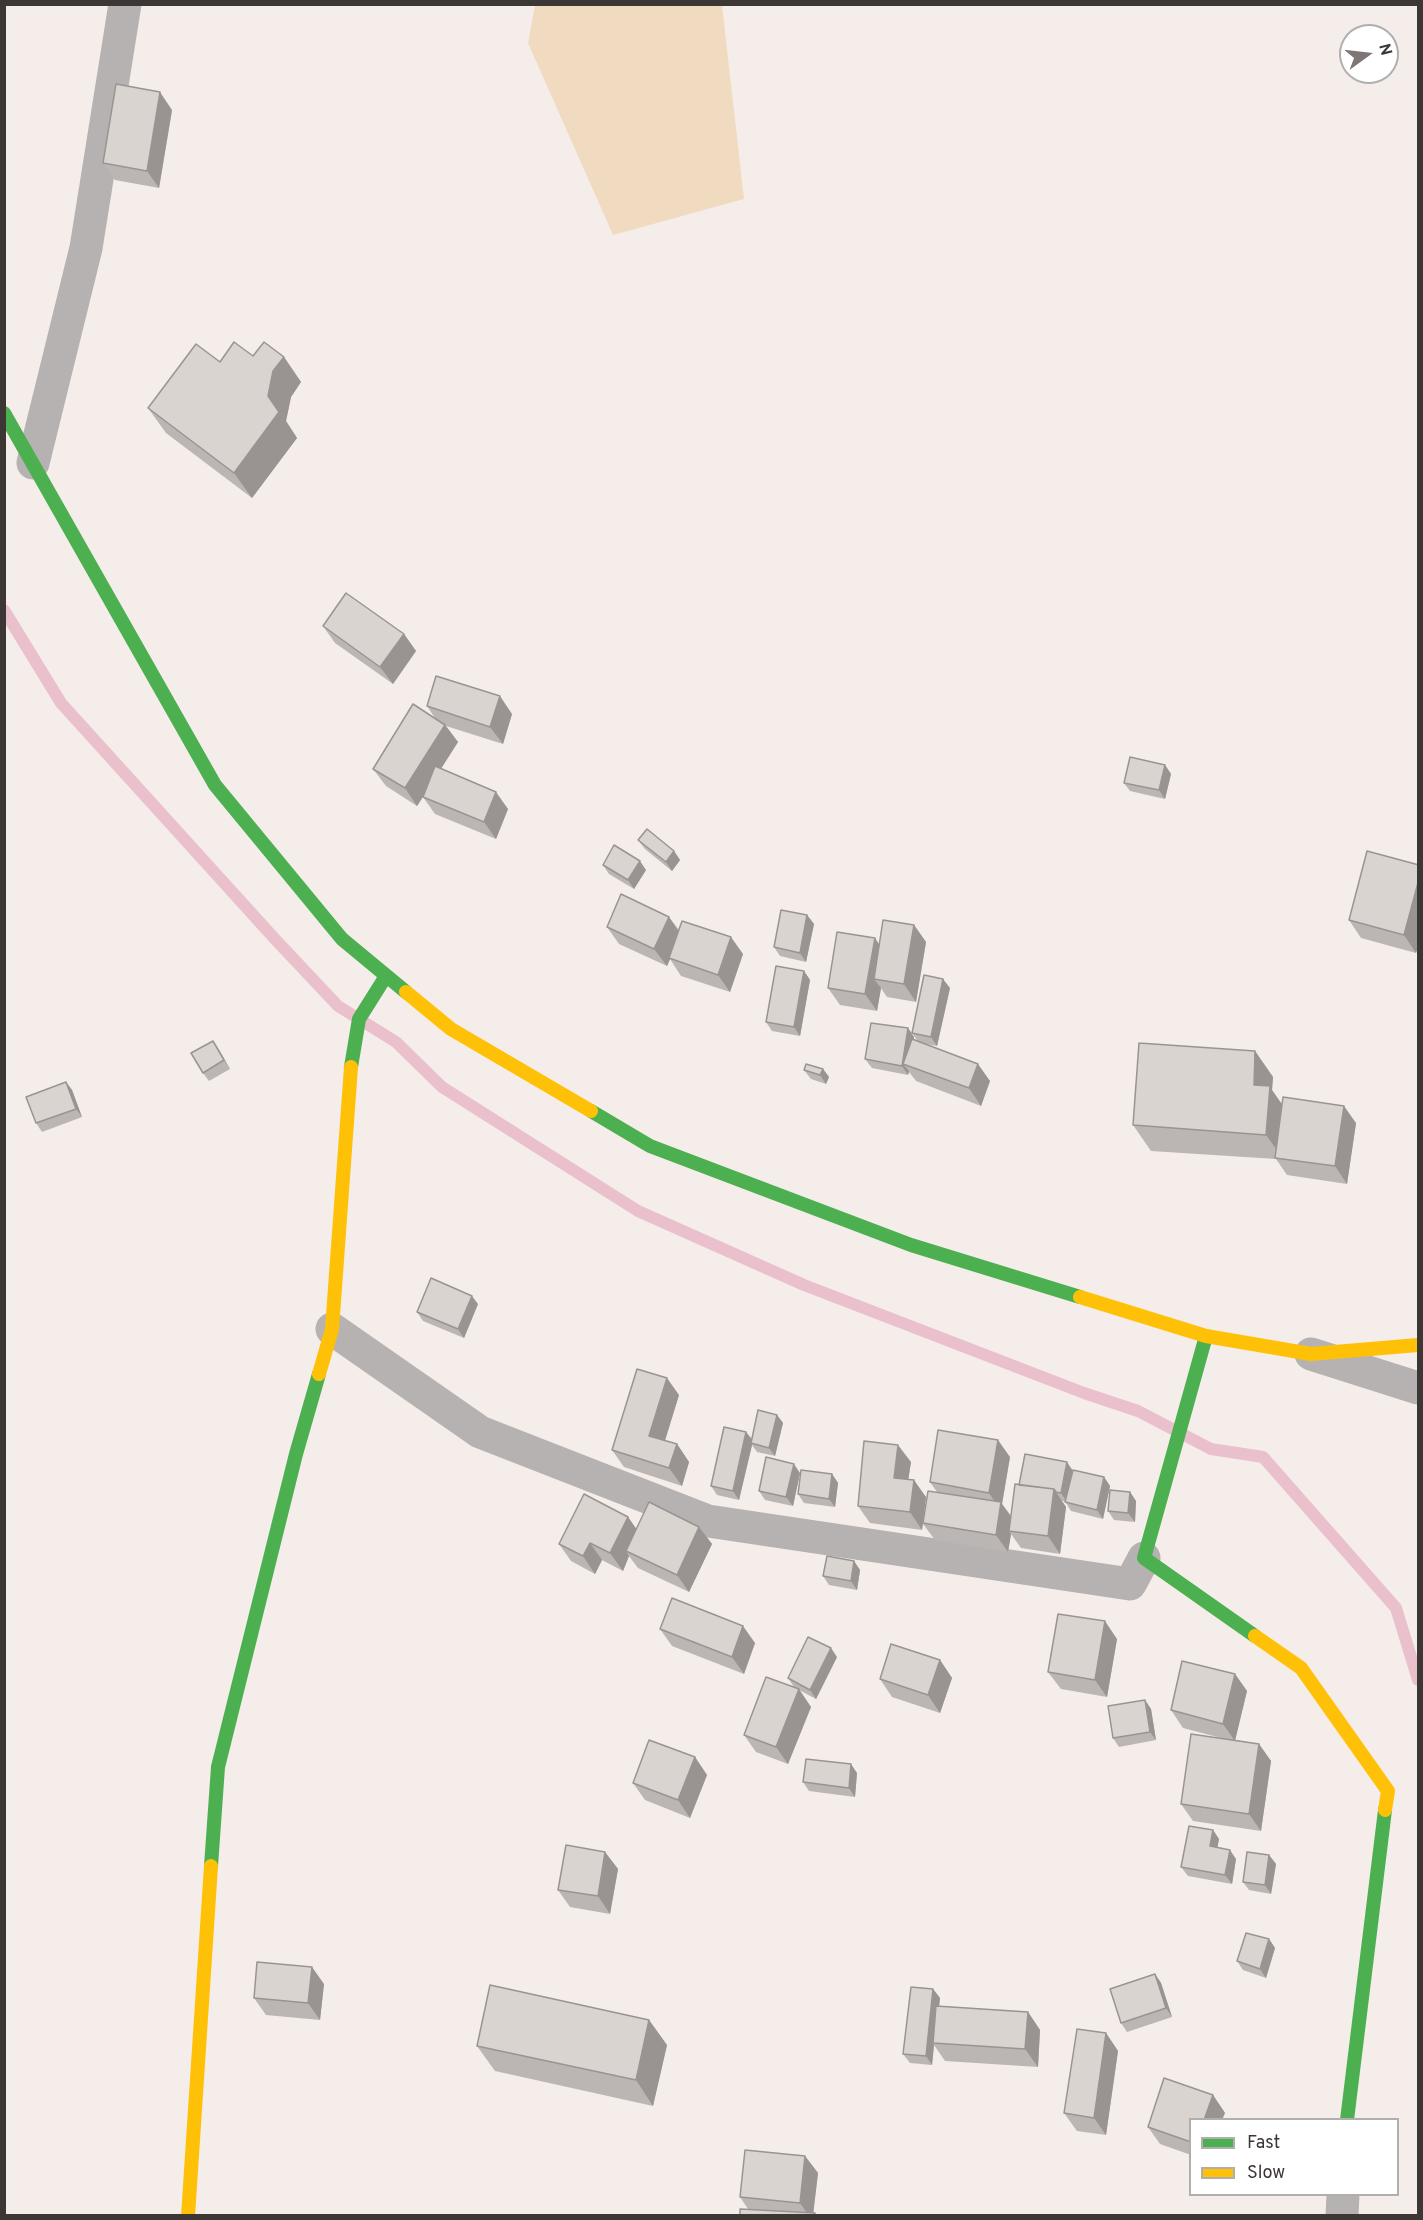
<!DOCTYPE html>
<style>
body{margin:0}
#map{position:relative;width:1423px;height:2220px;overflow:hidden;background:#f5edea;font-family:Overpass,sans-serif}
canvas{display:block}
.frame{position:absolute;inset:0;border:6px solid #3c3635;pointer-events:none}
.legend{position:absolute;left:1189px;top:2118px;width:210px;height:78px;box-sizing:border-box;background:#fff;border:2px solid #b1afae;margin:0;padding:8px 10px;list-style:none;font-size:18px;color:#3c3635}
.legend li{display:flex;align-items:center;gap:12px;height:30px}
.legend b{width:30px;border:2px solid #b1afae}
.north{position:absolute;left:1339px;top:24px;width:60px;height:60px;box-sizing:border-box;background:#fff;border:2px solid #b1afae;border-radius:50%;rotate:75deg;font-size:16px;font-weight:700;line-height:24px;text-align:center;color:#3c3635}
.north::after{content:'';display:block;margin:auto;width:21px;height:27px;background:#7d7674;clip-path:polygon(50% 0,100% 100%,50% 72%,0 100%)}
</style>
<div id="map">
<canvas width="1423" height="2220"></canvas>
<div class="frame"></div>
<ul class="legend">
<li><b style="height:8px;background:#4caf50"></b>Fast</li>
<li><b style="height:8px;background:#ffc107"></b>Slow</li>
</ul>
<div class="north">N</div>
</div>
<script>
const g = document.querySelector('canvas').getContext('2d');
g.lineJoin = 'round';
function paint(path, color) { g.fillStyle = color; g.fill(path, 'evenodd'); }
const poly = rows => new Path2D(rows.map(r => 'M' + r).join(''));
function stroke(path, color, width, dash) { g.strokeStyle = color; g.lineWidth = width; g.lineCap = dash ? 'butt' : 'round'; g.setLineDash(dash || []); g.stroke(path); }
paint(poly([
 [535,5,722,5,744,199,613,235,528,43]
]), '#f0dbc1');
stroke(poly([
 [4,610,61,703,274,938,338,1006,396,1042,442,1087,638,1211,804,1285,1084,1393,1138,1411,1211,1449,1263,1457,1396,1608,1418,1680]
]), '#eac0cd', 12);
stroke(poly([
 [33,463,86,248,125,4],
 [332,1329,480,1432,708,1521,1130,1584,1144,1558],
 [1311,1354,1418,1388],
 [1342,2216,1343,2194]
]), '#b6b2b2', 33);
stroke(poly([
 [4,413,215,785,342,939,406,992],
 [351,1067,359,1019,386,976],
 [591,1111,650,1146,911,1245,1080,1297],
 [1206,1336,1144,1558,1255,1636],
 [211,1866,218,1767,296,1454,319,1374],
 [1347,2120,1385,1810]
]), '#4caf50', 14);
stroke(poly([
 [406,992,451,1029,591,1111],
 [1080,1297,1206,1336,1311,1354,1418,1345],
 [319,1374,332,1329,351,1067],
 [1255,1636,1301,1668,1388,1791,1385,1810],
 [188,2216,211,1866]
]), '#ffc107', 14);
paint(poly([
 [172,110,159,188,115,180,103,163],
 [253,356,284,357,301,382,291,397,286,421,297,438,252,498,166,433,148,408,220,362],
 [323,626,404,634,416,651,393,684,335,643],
 [427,706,512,714,503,744,446,726,458,742,441,769,508,809,496,839,435,814,423,797,417,806,386,786,373,769,435,718],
 [1165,765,1171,774,1165,799,1130,791,1124,783],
 [638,840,674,851,680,860,672,871,645,849],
 [603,865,646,870,634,889,609,874],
 [1419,865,1419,944,1416,953,1361,938,1349,920],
 [807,915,814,924,806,962,780,956,774,947],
 [669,917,679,930,743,954,730,992,681,976,670,959,667,966,619,944,607,927],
 [914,925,926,942,916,1002,887,997,881,988,877,1011,840,1005,828,988,880,946],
 [804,971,810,980,800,1036,772,1031,766,1022],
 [950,988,937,1046,926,1044,990,1081,981,1106,916,1081,909,1072,908,1075,872,1068,865,1059,908,1028,914,1037,914,1039,917,1040,912,1033],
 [219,1050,230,1069,209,1081,203,1073],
 [1255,1051,1273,1077,1272,1090,1282,1104,1356,1123,1347,1184,1287,1175,1276,1159,1151,1151,1133,1125],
 [823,1069,829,1077,826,1084,811,1079,804,1070],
 [66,1082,72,1090,82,1117,42,1132,36,1123],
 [478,1304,464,1338,423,1321,417,1312],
 [679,1395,665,1441,677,1444,689,1462,682,1486,624,1467,612,1450],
 [777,1415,783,1423,775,1456,757,1452,752,1445,739,1500,717,1495,711,1486,746,1432,752,1439],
 [1010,1457,1002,1504,1011,1516,1019,1485,1073,1470,1104,1477,1110,1486,1103,1519,1071,1511,1065,1501,1062,1501,1066,1507,1060,1554,1021,1548,1011,1534,1008,1552,935,1540,923,1524,922,1530,870,1523,858,1506,911,1462,908,1479,926,1497,924,1514,937,1492,930,1482],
 [800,1473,793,1506,765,1500,759,1491],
 [832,1474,838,1483,835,1507,804,1503,798,1494],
 [1130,1492,1136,1501,1135,1522,1114,1520,1108,1511],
 [628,1517,636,1529,699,1527,712,1544,689,1592,638,1568,629,1556,623,1571,602,1560,595,1574,571,1561,559,1544],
 [854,1561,860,1570,857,1590,829,1585,823,1576],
 [660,1629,755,1643,744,1674,672,1646],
 [1117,1639,1107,1697,1061,1689,1048,1672],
 [837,1657,816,1699,799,1690,811,1707,788,1764,756,1752,744,1735,794,1687,788,1678],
 [940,1660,952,1678,940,1713,892,1697,880,1679],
 [1235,1674,1247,1691,1235,1740,1259,1744,1271,1761,1261,1831,1193,1821,1181,1804,1225,1739,1183,1728,1171,1710],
 [1145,1700,1151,1709,1156,1740,1119,1747,1113,1738],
 [695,1757,707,1775,690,1818,645,1800,633,1783],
 [857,1773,855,1797,809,1791,803,1782],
 [1213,1830,1219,1839,1217,1847,1236,1859,1232,1884,1188,1876,1181,1867],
 [605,1852,618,1869,610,1914,570,1907,558,1890],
 [1269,1855,1276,1864,1271,1894,1249,1890,1243,1882],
 [1269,1939,1275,1948,1266,1978,1243,1970,1237,1961],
 [1155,1974,1161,1983,1172,2017,1127,2032,1121,2023],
 [324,1984,320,2020,266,2015,254,1998],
 [933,1989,940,1998,939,2006,1028,2012,1040,2030,1038,2067,945,2061,934,2045,932,2065,910,2063,903,2054],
 [649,2020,667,2045,653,2106,495,2071,477,2046],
 [1106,2033,1118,2051,1106,2135,1077,2131,1064,2113],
 [1213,2095,1225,2113,1191,2120,1191,2155,1160,2144,1148,2127],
 [805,2156,818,2173,813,2213,815,2213,817,2216,740,2216,748,2209,740,2197]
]), '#bbb6b4');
paint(poly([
 [160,92,172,110,159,188,147,171],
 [284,357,301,382,291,397,286,421,297,438,252,498,234,473,268,396,273,371],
 [404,634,416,651,393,684,380,667],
 [500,696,512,714,503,744,490,727],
 [445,725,458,742,417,806,405,788],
 [1165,765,1171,774,1165,799,1159,790],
 [496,792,508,809,496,839,484,822],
 [674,851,680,860,672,871,666,862],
 [640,861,646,870,634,889,628,880],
 [1419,879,1419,944,1416,953,1404,935],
 [807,915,814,924,806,962,800,953],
 [669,917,681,935,667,966,654,949],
 [914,925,926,942,916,1002,904,984],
 [731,937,743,954,730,992,718,975],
 [875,938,887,956,874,979,881,988,877,1011,865,994],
 [804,971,810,980,800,1036,794,1027],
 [943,979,950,988,937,1046,931,1037],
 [908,1028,914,1037,910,1066,903,1064,909,1071,908,1075,902,1066],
 [213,1041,219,1050,230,1069,224,1060],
 [1255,1051,1273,1077,1272,1090,1287,1112,1284,1160,1266,1135,1254,1085],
 [978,1064,990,1081,981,1106,969,1088],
 [823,1069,829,1077,826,1084,820,1075],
 [66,1082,72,1090,82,1117,76,1109],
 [1344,1106,1356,1123,1347,1184,1335,1166],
 [472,1296,478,1304,464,1338,458,1329],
 [667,1378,679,1395,661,1453,649,1436],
 [777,1415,783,1423,775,1456,769,1448],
 [746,1432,753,1441,751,1443,752,1445,739,1500,733,1491],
 [998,1440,1010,1457,1002,1504,1013,1519,1009,1531,1011,1534,1008,1552,996,1535,1000,1509,989,1493],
 [677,1444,689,1462,682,1486,669,1468],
 [898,1445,911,1462,906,1495,894,1478],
 [1067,1462,1073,1471,1067,1502,1061,1493],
 [794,1464,800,1473,793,1506,786,1497],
 [832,1474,838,1483,835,1507,829,1499],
 [1104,1477,1110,1486,1103,1519,1097,1510],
 [914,1480,926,1497,922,1530,910,1512],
 [1054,1489,1066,1507,1060,1554,1048,1536],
 [1130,1492,1136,1501,1135,1522,1128,1513],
 [628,1517,640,1534,626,1551,629,1556,623,1571,610,1553],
 [699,1527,712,1544,689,1592,677,1575],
 [590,1543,602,1560,595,1574,583,1556],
 [854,1561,860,1570,857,1590,851,1581],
 [1105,1621,1117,1639,1107,1697,1095,1680],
 [743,1626,755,1643,744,1674,732,1657],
 [831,1648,837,1657,816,1699,810,1690],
 [940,1660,952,1678,940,1713,928,1695],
 [1235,1674,1247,1691,1235,1741,1223,1724],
 [799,1689,811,1707,788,1764,776,1747],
 [1145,1700,1151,1709,1156,1740,1150,1732],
 [1259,1744,1271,1761,1261,1831,1249,1814],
 [695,1757,707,1775,690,1818,678,1800],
 [851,1764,857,1773,855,1797,849,1788],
 [1213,1830,1219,1839,1216,1855,1210,1846],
 [1230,1850,1236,1859,1232,1884,1225,1875],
 [605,1852,618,1869,610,1914,598,1896],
 [1269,1855,1276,1864,1271,1894,1265,1885],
 [1269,1939,1275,1948,1266,1978,1260,1969],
 [312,1967,324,1984,320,2020,308,2003],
 [1155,1974,1161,1983,1172,2017,1166,2008],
 [933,1989,940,1998,935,2043,933,2043,934,2045,932,2065,926,2056],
 [1028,2012,1040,2030,1038,2067,1025,2049],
 [649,2020,667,2045,653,2106,636,2080],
 [1106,2033,1118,2051,1106,2135,1094,2118],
 [1213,2095,1225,2113,1222,2120,1204,2120],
 [805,2156,818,2173,813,2216,809,2216,800,2203]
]), '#999492');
const building = poly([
 [116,84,160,92,147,171,103,163,116,84],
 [234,342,253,356,264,342,284,357,273,371,268,396,279,412,234,473,148,408,196,344,220,362,234,342],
 [346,593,404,634,380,667,323,626,346,593],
 [436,676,500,696,490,727,427,706,436,676],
 [413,704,445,725,405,788,373,769,413,704],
 [1130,757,1165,765,1159,790,1124,783,1130,757],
 [435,766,496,792,484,822,423,797,435,766],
 [647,829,674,851,666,862,638,840,647,829],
 [614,845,640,861,628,880,603,865,614,845],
 [1367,851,1419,865,1419,879,1404,935,1349,920,1367,851],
 [621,894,669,917,654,949,607,927,621,894],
 [781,910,807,915,800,953,774,947,781,910],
 [883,920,914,925,904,984,874,979,883,920],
 [682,921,731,937,718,975,669,958,682,921],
 [837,932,875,938,865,994,828,988,837,932],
 [776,966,804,971,794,1027,766,1022,776,966],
 [924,975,943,979,931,1037,912,1033,924,975],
 [871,1023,908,1028,902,1066,865,1059,871,1023],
 [912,1039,978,1064,969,1088,903,1064,912,1039],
 [213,1041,224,1060,203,1073,191,1053,213,1041],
 [1139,1043,1255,1051,1254,1085,1270,1086,1266,1135,1133,1125,1139,1043],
 [806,1064,823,1069,820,1075,804,1070,806,1064],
 [66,1082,76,1109,36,1123,26,1097,66,1082],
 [1283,1097,1344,1106,1335,1166,1275,1158,1283,1097],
 [431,1278,472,1296,458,1329,417,1312,431,1278],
 [637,1369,667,1378,649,1436,677,1444,669,1468,612,1450,637,1369],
 [758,1410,777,1415,769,1448,751,1443,758,1410],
 [724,1427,746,1432,733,1491,711,1486,724,1427],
 [938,1430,998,1440,989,1493,930,1482,938,1430],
 [864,1441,898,1445,894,1478,914,1480,910,1512,858,1506,864,1441],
 [1025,1454,1067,1462,1061,1493,1056,1492,1054,1489,1019,1485,1025,1454],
 [766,1457,794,1464,786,1497,759,1491,766,1457],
 [801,1470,832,1474,829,1499,798,1494,801,1470],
 [1073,1470,1104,1477,1097,1510,1065,1502,1073,1470],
 [1015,1484,1054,1489,1048,1536,1009,1531,1015,1484],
 [1110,1490,1130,1492,1128,1513,1108,1511,1110,1490],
 [928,1491,1001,1502,996,1535,923,1523,928,1491],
 [584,1494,628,1517,610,1553,590,1543,583,1556,559,1544,584,1494],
 [649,1502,699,1527,677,1575,626,1551,649,1502],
 [827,1556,854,1561,851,1581,823,1576,827,1556],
 [672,1598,743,1626,732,1657,660,1629,672,1598],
 [1058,1614,1105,1621,1095,1680,1048,1672,1058,1614],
 [808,1637,831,1648,810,1690,788,1678,808,1637],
 [891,1644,940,1660,928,1695,880,1679,891,1644],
 [1182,1661,1235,1674,1223,1724,1171,1710,1182,1661],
 [766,1677,799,1689,776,1747,744,1735,766,1677],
 [1145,1700,1150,1732,1113,1738,1108,1706,1145,1700],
 [1191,1734,1259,1744,1249,1814,1181,1804,1191,1734],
 [649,1740,695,1757,678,1800,633,1783,649,1740],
 [806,1759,851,1764,849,1788,803,1782,806,1759],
 [1189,1826,1213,1830,1210,1846,1230,1850,1225,1875,1181,1867,1189,1826],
 [566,1845,605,1852,598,1896,558,1890,566,1845],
 [1247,1852,1269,1855,1265,1885,1243,1882,1247,1852],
 [1246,1933,1269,1939,1260,1969,1237,1961,1246,1933],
 [257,1962,312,1967,308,2003,254,1998,257,1962],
 [1155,1974,1166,2008,1121,2023,1110,1989,1155,1974],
 [490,1985,649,2020,636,2080,477,2046,490,1985],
 [911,1987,933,1989,926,2056,903,2054,911,1987],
 [936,2006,1028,2012,1025,2049,933,2043,936,2006],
 [1077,2029,1106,2033,1094,2118,1064,2113,1077,2029],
 [1164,2078,1213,2095,1204,2120,1191,2120,1191,2142,1148,2127,1164,2078],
 [745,2150,805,2156,800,2203,740,2197,745,2150],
 [740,2209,815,2213,815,2216,740,2216,740,2209]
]);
paint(building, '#dad4d1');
stroke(building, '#999492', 1.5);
</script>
